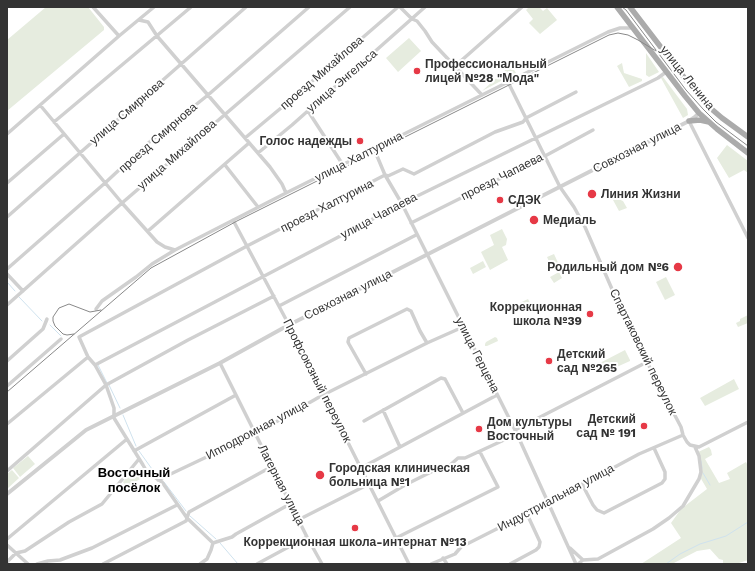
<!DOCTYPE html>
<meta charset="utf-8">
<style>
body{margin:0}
#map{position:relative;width:755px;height:571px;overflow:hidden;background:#fff;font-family:"Work Sans",sans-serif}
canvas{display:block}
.frame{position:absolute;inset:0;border:8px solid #333;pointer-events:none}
</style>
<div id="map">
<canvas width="755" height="571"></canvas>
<div class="frame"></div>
</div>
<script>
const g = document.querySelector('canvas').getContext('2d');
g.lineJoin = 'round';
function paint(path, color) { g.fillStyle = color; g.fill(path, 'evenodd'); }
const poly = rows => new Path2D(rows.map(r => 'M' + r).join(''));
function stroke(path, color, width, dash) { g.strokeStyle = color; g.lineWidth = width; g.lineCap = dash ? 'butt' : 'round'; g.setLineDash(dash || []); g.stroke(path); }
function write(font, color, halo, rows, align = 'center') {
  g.font = font + ' "Work Sans",sans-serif'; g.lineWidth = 4; g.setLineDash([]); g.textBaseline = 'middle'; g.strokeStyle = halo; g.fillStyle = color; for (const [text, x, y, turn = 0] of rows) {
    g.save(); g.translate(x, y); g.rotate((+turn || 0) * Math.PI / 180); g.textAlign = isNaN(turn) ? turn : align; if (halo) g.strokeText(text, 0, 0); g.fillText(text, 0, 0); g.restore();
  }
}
paint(poly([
 [46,7,88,7,104,27,104,30,7,111,7,40],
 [529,7,539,7,543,11,547,8,557,20,540,34,529,23,533,19,526,10],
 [409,38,421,51,398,72,386,58],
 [646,53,659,72,649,77,646,75],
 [622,63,624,73,642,79,642,81,629,87,617,66],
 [511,65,516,73,482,91],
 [663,77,687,109,688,115,683,118,661,78],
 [727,145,748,161,748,173,744,170,729,178,717,158],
 [616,198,623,201,627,208,619,211,613,200],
 [502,229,507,239,506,245,502,247,508,260,490,270,481,252,494,245,490,235],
 [554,254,560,267,553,270,547,257],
 [483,261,486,267,473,274,470,268],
 [559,272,562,278,554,283,550,277],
 [666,277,675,295,665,300,656,282],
 [528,299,530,303,505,315,503,311],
 [748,315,748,323,738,327,736,323,740,321,740,319],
 [495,337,497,338,498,341,487,346,485,346,485,344,486,342],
 [625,350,630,360,630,361,601,374,596,365],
 [734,379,739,389,705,406,700,398],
 [709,447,711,450,712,455,705,459,719,483,730,479,727,473,746,462,748,466,748,560,736,564,723,564,723,560,719,559,710,549,697,551,672,564,641,564,681,538,671,523,681,509,707,489,700,477,698,452],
 [28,456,35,464,20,477,13,468],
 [133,469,142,478,126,487,123,482],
 [12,470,19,478,7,489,7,474]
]), '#e6ecdf');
stroke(poly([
 [7,282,15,291],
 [19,297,42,321],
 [50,325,61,336],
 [98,365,107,383],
 [109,385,120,408],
 [123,415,136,446],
 [139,451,157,476],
 [701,461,702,468],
 [703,473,710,485],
 [164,482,186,511],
 [190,516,216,539],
 [220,543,238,564],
 [666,564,680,554,700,544,726,536,748,522]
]), '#cfe2ee', 1);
stroke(poly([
 [93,7,119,36],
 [400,7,412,19,417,21,425,31,432,42,482,95],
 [139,20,148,22,157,36,270,167,282,184,286,193],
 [454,67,522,7],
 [508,82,560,187,574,207,585,227,628,326,681,427,683,435,687,442,690,445,699,447,748,422],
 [40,105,122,203,157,242,165,247,175,250],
 [308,111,343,165],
 [689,121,748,238],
 [54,122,191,7],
 [7,134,119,36,154,7],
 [245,138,287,103,398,7],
 [372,150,377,156,385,175,402,204,517,434,576,564],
 [258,153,292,125,425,7],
 [225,165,258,207],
 [7,183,64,134],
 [7,217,246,7],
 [233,220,289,325,409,564],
 [411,223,545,156,593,130],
 [148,231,249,143],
 [7,269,105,183,147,144,208,95,309,7],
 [7,274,23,291],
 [7,305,122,203,350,7],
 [279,306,416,235],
 [96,309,102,301,136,277,152,264,175,250,286,193,608,32,620,28,633,28],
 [7,361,43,329,47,319],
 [220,363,307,537,322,564],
 [95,365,405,202,646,84,658,78,666,72],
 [366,374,349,344,348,342,349,338,407,309,411,311,420,331,427,343],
 [7,386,61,339],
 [383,410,400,447],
 [364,421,441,378,445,379,463,413],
 [7,424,88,357],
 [515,430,647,362],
 [134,451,236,395],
 [361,468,497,395],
 [7,471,106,385,188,340,274,296],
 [158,480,255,434,321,396,427,343,463,327],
 [582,484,593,505,597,510,604,513,662,483,665,479,665,472,654,448],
 [378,501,405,485,435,470,449,466,458,458,465,458,517,434],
 [298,520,369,484],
 [396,538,498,487,480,452],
 [7,539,127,439],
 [213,543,187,518,162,482,147,472,143,465,114,418,114,408,106,385,95,365,88,357,79,337,247,246,385,175,388,176,403,169,414,174,495,132,523,122,526,118,576,92],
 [7,545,28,564],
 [570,548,583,560],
 [443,558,447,564],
 [7,562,16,553,25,551,69,522,102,504,139,459],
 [37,564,48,561,60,560,92,548,177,505],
 [103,564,186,521,189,512,271,467],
 [200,564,207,559,211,550,213,543,232,537,236,534,290,504],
 [257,564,307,537],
 [431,564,455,554,461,547,548,503,639,454,683,435],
 [510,564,536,550,539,547,540,542,527,514],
 [578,564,583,560,598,559,653,529,669,518,683,506,699,479,701,472,699,456,695,447]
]), '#d0d0d0', 3.5);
stroke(poly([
 [7,494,86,430,220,363,285,327,689,121,695,117,699,113]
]), '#d0d0d0', 4);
stroke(poly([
 [617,7,685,96,699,113,717,129,748,153],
 [630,7,686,80,708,106,722,118,748,137],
 [689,121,700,120,709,122]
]), '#ababab', 5.5);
stroke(poly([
 [622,7,626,10,686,90,703,109,716,122,748,146],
 [74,334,67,335,63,334,55,326,53,321,53,317,59,308,69,304,90,312,101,310],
 [7,392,151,268,237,221,609,35,618,33,628,35,638,40,661,54]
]), '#888', 1);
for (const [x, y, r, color] of [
 [417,71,4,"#e63946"],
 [360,141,4,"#e63946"],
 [592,194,5,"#e63946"],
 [500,200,4,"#e63946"],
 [534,220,5,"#e63946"],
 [678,267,5,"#e63946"],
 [590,314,4,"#e63946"],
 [549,361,4,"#e63946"],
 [644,426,4,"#e63946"],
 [479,429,4,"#e63946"],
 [320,475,5,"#e63946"],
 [355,528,4,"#e63946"]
]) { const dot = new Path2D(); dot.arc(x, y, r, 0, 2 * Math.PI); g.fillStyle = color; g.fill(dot); stroke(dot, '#fff', 1.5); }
write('bold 12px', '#333', '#fff', [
 ["Профессиональный",425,64],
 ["лицей №28 \"Мода\"",425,78],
 ["Голос надежды",352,141,"right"],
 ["Линия Жизни",601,194],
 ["СДЭК",508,200],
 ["Медиаль",543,220],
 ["Родильный дом №6",669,267,"right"],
 ["Коррекционная",582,307,"right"],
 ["школа №39",582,321,"right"],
 ["Детский",557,354],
 ["сад №265",557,368],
 ["Детский",636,419,"right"],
 ["сад № 191",636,433,"right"],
 ["Дом культуры",487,422],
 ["Восточный",487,436],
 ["Городская клиническая",329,468],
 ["больница №1",329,482],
 ["Коррекционная школа-интернат №13",355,542,"center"]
], 'left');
write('12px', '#333', '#fff', [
 ["проезд Михайлова",322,73,-41],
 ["улица Ленина",687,78,51],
 ["улица Энгельса",342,81,-41],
 ["улица Смирнова",127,112,-41],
 ["проезд Смирнова",158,138,-41],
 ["Совхозная улица",637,148,-27],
 ["улица Михайлова",177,155,-41],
 ["улица Халтурина",359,157,-27],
 ["проезд Чапаева",502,177,-27],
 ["проезд Халтурина",327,206,-27],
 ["улица Чапаева",379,216,-28],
 ["Совхозная улица",348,295,-27],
 ["Спартаковский переулок",643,352,64],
 ["улица Герцена",477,355,63],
 ["Профсоюзный переулок",317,381,63],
 ["Ипподромная улица",257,430,-28],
 ["Лагерная улица",281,485,63],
 ["Индустриальная улица",556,498,-28]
]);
write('bold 13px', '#000', '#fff', [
 ["Восточный",134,473],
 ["посёлок",134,488]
]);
</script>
